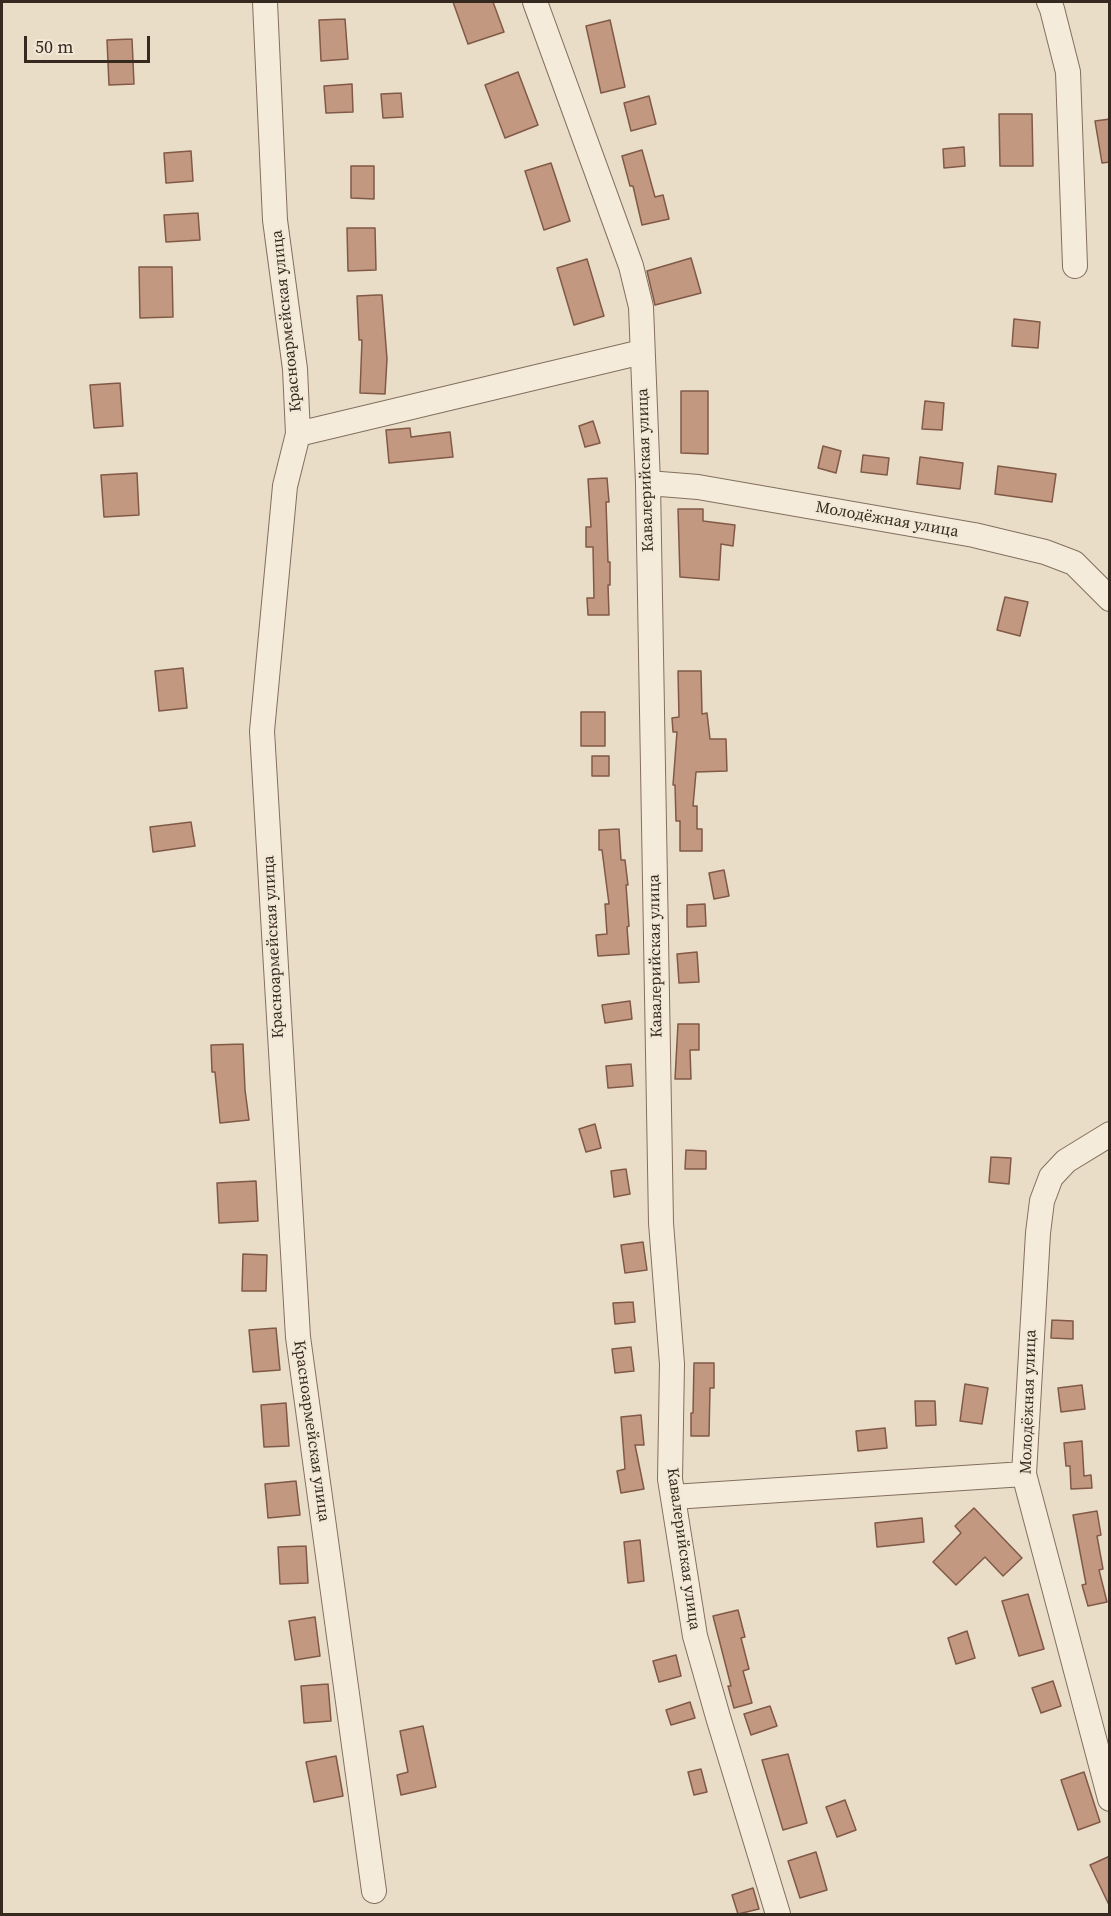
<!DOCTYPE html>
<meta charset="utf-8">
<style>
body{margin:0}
#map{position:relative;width:1111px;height:1916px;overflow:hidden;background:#e9ddc7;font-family:"Source Serif 4",serif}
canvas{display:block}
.frame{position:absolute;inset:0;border:3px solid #352920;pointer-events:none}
.scale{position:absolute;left:24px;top:36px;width:126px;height:27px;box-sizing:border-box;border:3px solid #352920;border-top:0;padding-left:8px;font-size:18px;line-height:21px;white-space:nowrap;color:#352920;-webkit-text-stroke:4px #f2e8d6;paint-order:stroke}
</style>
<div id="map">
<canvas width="1111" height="1916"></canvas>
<div class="frame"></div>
<div class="scale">50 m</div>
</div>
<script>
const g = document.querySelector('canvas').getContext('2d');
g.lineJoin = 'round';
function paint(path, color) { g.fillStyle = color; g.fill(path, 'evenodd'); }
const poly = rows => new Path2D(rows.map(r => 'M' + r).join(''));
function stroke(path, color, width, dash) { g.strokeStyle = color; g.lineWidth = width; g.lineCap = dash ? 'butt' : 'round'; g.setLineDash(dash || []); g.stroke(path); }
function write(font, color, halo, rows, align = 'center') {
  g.font = font + ' "Source Serif 4",serif'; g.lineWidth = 4.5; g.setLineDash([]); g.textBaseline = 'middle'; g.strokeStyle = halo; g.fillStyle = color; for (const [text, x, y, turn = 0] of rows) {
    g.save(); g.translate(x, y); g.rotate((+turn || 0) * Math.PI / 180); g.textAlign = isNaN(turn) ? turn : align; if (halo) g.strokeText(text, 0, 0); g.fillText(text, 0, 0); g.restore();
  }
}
const building = poly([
 [453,2,493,2,504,32,468,44,453,2],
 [345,19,348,59,321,61,319,20,345,19],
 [610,20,625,87,601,93,586,26,610,20],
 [132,39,134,84,109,85,107,40,132,39],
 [518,72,538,125,505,138,485,85,518,72],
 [352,84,353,112,326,113,324,86,352,84],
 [401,93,403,117,383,118,381,94,401,93],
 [649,96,656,124,631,131,624,103,649,96],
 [999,114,1032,114,1033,166,1000,166,999,114],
 [1110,119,1110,162,1102,163,1095,121,1110,119],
 [964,147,965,166,944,168,943,149,964,147],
 [642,150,655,197,663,195,669,219,642,225,633,186,630,186,622,156,642,150],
 [191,151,193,181,166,183,164,153,191,151],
 [551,163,570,221,544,230,525,171,551,163],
 [351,166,374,166,374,199,351,198,351,166],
 [198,213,200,240,166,242,164,215,198,213],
 [347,228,375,228,376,270,348,271,347,228],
 [691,258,701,293,655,305,647,271,691,258],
 [587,259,604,316,574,325,557,268,587,259],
 [139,267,172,267,173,317,140,318,139,267],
 [377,295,382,295,387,359,385,394,360,393,362,340,359,340,357,296,377,295],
 [1014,319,1040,322,1038,348,1012,346,1014,319],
 [120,383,123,426,94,428,90,385,120,383],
 [681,391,708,391,708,454,681,453,681,391],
 [925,401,944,403,942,430,922,429,925,401],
 [593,421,600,443,585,447,579,426,593,421],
 [410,428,411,437,450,432,453,457,389,463,386,430,410,428],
 [823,446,841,451,836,473,818,468,823,446],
 [863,455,889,458,887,475,861,472,863,455],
 [920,457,963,463,960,489,917,484,920,457],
 [998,466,1056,474,1052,502,995,494,998,466],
 [137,473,139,515,104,517,101,475,137,473],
 [607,478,609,502,606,502,608,562,610,562,610,585,608,585,609,615,588,615,587,598,594,598,593,547,586,547,586,527,591,527,588,479,607,478],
 [678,509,703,509,703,521,735,525,733,546,721,544,719,580,680,577,678,509],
 [1005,597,1028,602,1020,636,997,630,1005,597],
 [183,668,187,708,159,711,155,671,183,668],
 [678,671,701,671,702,714,707,713,710,739,726,739,727,771,696,772,693,806,697,806,697,829,702,829,702,851,680,851,680,821,676,821,675,785,673,785,677,732,673,732,672,718,679,717,678,671],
 [581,712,605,712,605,746,581,746,581,712],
 [592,756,609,756,609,776,592,776,592,756],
 [191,822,195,846,153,852,150,827,191,822],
 [619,829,621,860,625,860,628,885,626,885,629,926,627,927,629,954,598,956,596,935,607,934,605,904,609,904,602,850,599,850,599,830,619,829],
 [724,870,729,896,714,899,709,873,724,870],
 [705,904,706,926,687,927,687,905,705,904],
 [697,952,699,982,679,983,677,954,697,952],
 [630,1001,632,1019,605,1023,602,1005,630,1001],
 [678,1024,699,1024,699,1050,690,1050,691,1079,675,1079,678,1024],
 [243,1044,245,1090,249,1120,220,1123,215,1072,212,1072,211,1045,243,1044],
 [631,1064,633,1086,608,1088,606,1066,631,1064],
 [595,1124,601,1148,586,1152,579,1129,595,1124],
 [686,1150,706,1151,706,1169,685,1169,686,1150],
 [991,1157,1011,1158,1009,1184,989,1182,991,1157],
 [626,1169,630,1194,614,1197,611,1171,626,1169],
 [256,1181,258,1221,219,1223,217,1183,256,1181],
 [643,1242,647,1270,625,1273,621,1245,643,1242],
 [243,1254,267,1255,266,1291,242,1291,243,1254],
 [633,1302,635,1322,615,1324,613,1303,633,1302],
 [1052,1320,1073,1321,1073,1339,1051,1338,1052,1320],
 [276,1328,280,1370,253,1372,249,1330,276,1328],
 [631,1347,634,1371,615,1373,612,1349,631,1347],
 [694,1363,714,1363,714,1388,710,1388,709,1436,691,1436,691,1413,693,1413,694,1363],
 [965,1384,988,1388,982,1424,960,1421,965,1384],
 [1082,1385,1085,1409,1061,1412,1058,1388,1082,1385],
 [915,1401,935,1401,936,1425,916,1426,915,1401],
 [286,1403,289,1446,264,1447,261,1405,286,1403],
 [641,1415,644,1445,635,1445,644,1489,621,1493,617,1471,625,1469,621,1417,641,1415],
 [885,1428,887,1448,858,1451,856,1431,885,1428],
 [1082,1441,1084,1476,1091,1475,1092,1488,1071,1489,1070,1466,1066,1466,1064,1443,1082,1441],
 [296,1481,300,1515,268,1518,265,1484,296,1481],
 [974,1508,1022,1558,1003,1576,985,1557,956,1585,933,1562,961,1533,955,1526,974,1508],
 [1097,1511,1101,1535,1097,1536,1103,1569,1099,1570,1107,1602,1088,1606,1082,1585,1086,1584,1073,1515,1097,1511],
 [922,1518,924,1542,877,1547,875,1523,922,1518],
 [640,1540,644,1581,628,1583,624,1542,640,1540],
 [306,1546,308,1583,280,1584,278,1547,306,1546],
 [1028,1594,1044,1649,1019,1656,1002,1601,1028,1594],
 [738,1610,745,1637,741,1638,749,1669,743,1671,752,1703,734,1708,728,1686,731,1686,713,1616,738,1610],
 [315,1617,320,1656,295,1660,289,1621,315,1617],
 [967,1631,975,1658,956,1664,948,1638,967,1631],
 [676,1655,681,1676,659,1682,653,1661,676,1655],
 [1053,1681,1061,1706,1041,1713,1032,1688,1053,1681],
 [328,1684,331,1721,304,1723,301,1686,328,1684],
 [690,1702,695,1718,671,1725,666,1710,690,1702],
 [770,1706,777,1726,751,1735,744,1714,770,1706],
 [423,1726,436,1787,401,1795,397,1775,408,1772,400,1731,423,1726],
 [788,1754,807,1823,783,1830,762,1760,788,1754],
 [336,1756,343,1796,314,1802,306,1762,336,1756],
 [701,1769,707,1792,694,1795,688,1772,701,1769],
 [1084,1772,1100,1822,1078,1830,1061,1780,1084,1772],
 [845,1800,856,1830,837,1837,826,1807,845,1800],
 [816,1852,827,1890,800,1898,788,1861,816,1852],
 [1110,1856,1110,1907,1090,1865,1110,1856],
 [753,1888,759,1909,738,1914,732,1895,753,1888]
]);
paint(building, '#c39881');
stroke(building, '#805947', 1.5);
const minor = poly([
 [265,2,275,220,295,369,298,434,285,486,262,731,298,1337,374,1891],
 [535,2,631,266,641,307,648,483,661,1223,672,1364,670,1479,695,1636,718,1717,778,1914],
 [1049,2,1052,9,1068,72,1075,266],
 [298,434,642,352],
 [648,483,698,487,974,535,1045,552,1074,563,1110,599],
 [1110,1134,1066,1161,1051,1177,1042,1201,1038,1233,1024,1474,1110,1799],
 [673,1497,1024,1474]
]);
stroke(minor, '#836f5e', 26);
stroke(minor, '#f5ebda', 24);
write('16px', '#352920', '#f2e8d6', [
 ["Красноармейская улица",287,321,-96],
 ["Кавалерийская улица",646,470,-92],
 ["Молодёжная улица",887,520,10],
 ["Красноармейская улица",274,947,-93],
 ["Кавалерийская улица",656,956,-91],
 ["Молодёжная улица",1029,1402,-88],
 ["Красноармейская улица",311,1431,82],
 ["Кавалерийская улица",683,1549,82]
]);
</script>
